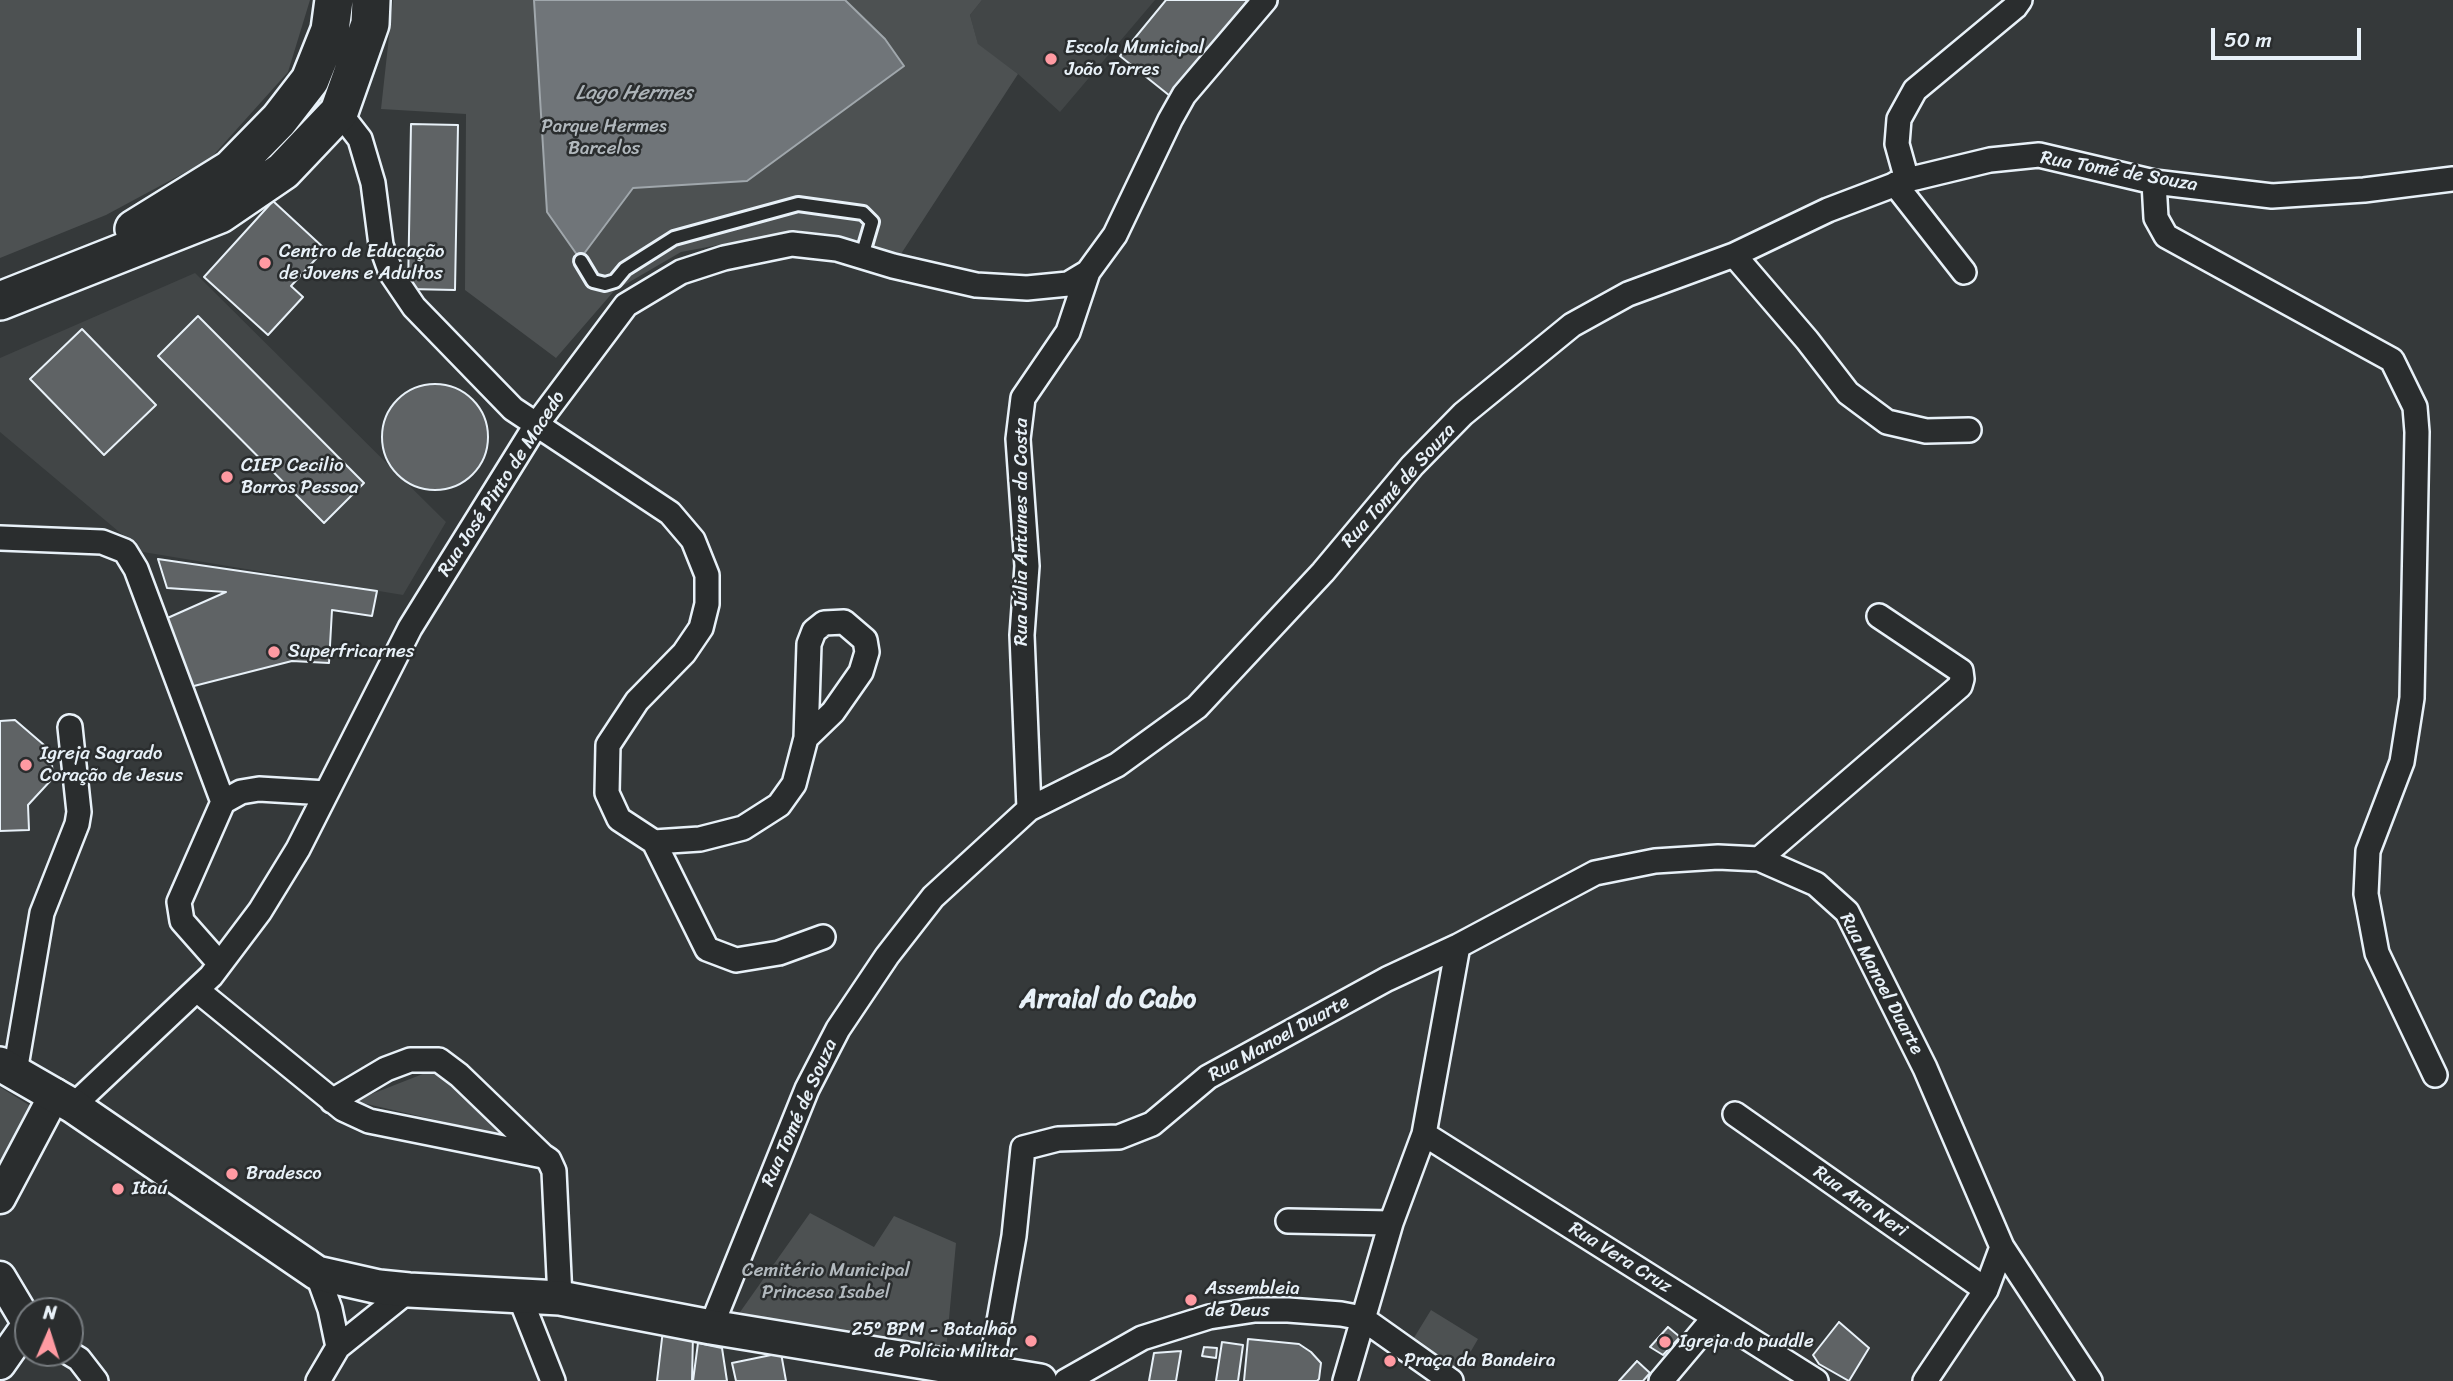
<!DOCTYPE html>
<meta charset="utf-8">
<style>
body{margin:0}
#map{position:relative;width:2453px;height:1381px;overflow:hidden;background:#35393a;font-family:Sriracha,sans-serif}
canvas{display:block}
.north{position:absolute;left:14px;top:1297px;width:70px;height:70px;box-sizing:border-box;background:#2a2d2e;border:2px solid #767b7f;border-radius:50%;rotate:3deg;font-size:19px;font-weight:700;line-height:28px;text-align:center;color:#e8f1f8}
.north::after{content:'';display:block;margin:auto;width:24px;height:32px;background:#ff9aa2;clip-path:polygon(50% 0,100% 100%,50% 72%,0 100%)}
.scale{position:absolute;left:2211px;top:28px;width:150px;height:32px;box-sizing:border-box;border:4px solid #e8f1f8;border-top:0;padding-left:9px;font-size:21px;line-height:24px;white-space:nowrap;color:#e8f1f8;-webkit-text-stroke:5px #2a2d2e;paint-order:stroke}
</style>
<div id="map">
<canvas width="2453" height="1381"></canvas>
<div class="north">N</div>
<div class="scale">50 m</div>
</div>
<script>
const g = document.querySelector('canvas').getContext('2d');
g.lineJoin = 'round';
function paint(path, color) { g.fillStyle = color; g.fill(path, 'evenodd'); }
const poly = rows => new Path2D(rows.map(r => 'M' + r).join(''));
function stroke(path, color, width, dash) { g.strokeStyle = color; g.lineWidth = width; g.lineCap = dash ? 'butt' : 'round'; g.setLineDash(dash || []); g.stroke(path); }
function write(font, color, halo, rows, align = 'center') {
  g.font = font + ' Sriracha,sans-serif'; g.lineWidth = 5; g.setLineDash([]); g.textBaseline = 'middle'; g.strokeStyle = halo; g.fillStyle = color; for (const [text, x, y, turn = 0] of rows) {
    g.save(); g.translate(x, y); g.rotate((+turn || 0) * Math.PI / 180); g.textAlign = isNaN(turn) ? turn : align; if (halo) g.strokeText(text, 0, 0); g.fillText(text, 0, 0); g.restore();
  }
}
paint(poly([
 [982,0,1155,0,1060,112,1018,74,978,45,970,15],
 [195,273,446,522,403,595,143,552,0,432,0,358]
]), '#424647');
paint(poly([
 [0,0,310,0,288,72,210,159,106,215,0,258],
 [393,0,982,0,970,15,978,44,1018,74,899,257,798,230,681,252,614,291,556,358,465,290,466,114,381,109],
 [438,1068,514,1138,354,1101],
 [0,1087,37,1110,0,1174],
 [810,1213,874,1247,894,1216,956,1243,946,1351,733,1322],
 [1431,1310,1478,1339,1460,1370,1412,1341]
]), '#4d5152');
const water = poly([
 [534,0,845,0,885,39,904,66,747,181,633,188,580,259,547,212,534,0]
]);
paint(water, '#707579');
stroke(water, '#a0a7ac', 2);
const building = poly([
 [1166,0,1248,0,1170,96,1120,56,1166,0],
 [411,124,458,125,455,290,408,289,411,124],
 [273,201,325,249,291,286,303,297,268,335,204,277,273,201],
 [198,316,364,483,324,523,158,356,198,316],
 [82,329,156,405,104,455,30,379,82,329],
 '382 437a53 53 0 1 1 106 0a53 53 0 1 1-106 0Z',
 [158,559,377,591,372,616,332,610,329,663,292,661,190,687,163,620,226,592,167,588,158,559],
 [15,720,51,751,53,778,28,805,29,830,0,831,0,721,15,720],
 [1839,1322,1869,1348,1849,1381,1819,1364,1813,1355,1839,1322],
 [1668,1327,1680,1337,1663,1355,1650,1347,1668,1327],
 [663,1330,693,1334,692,1381,657,1381,663,1330],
 [1248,1339,1299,1344,1311,1352,1321,1363,1319,1379,1317,1381,1244,1381,1248,1339],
 [1222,1342,1243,1345,1238,1381,1216,1381,1222,1342],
 [698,1343,722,1348,727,1381,693,1381,698,1343],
 [1204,1347,1217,1348,1216,1358,1202,1356,1204,1347],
 [1181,1351,1176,1381,1149,1381,1154,1353,1181,1351],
 [781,1353,786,1381,736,1381,732,1363,781,1353],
 [1637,1361,1650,1373,1643,1381,1619,1381,1637,1361]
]);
paint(building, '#5f6365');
stroke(building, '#e8f1f8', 2);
const service = poly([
 [581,261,593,281,605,284,615,281,625,269,674,238,798,204,863,213,872,222,862,256]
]);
const minor = poly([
 [339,112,360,139,373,183,381,245,391,273,414,307,513,409,670,513,693,540,707,575,707,604,701,628,684,653,637,701,608,745,607,793,619,819,654,842,700,839,743,828,779,805,794,784,806,738,809,644,814,631,824,623,844,622,865,640,867,652,861,672,833,712,806,738],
 [1907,180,1897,144,1899,119,1915,90,2015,7,2020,0],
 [2154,182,2156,218,2166,236,2392,360,2415,407,2417,432,2412,698,2402,762,2368,851,2366,894,2377,953,2435,1075],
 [1895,184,1964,272],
 [1734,255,1807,340,1848,393,1887,422,1926,431,1969,430],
 [0,538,102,542,125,551,136,569,223,802],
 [1029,809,1022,635,1027,566,1018,439,1023,398,1068,332,1088,272],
 [654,842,707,949,736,960,779,953,823,937],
 [1759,859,1960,686,1962,679,1961,671,1879,616],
 [220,964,182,921,179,902,223,802,241,792,259,789,326,793],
 [197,990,343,1109,369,1121,543,1156,549,1160,554,1171,560,1298],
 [15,1072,42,913,77,824,79,812,70,727],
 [332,1101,386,1069,410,1060,439,1060,459,1075,543,1156],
 [73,1106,211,976,260,911,298,849,410,628,536,425,626,305,681,272,724,258,792,244,837,249,893,266,976,285,1027,288,1068,284,1088,272,1115,235,1170,120,1184,95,1265,0],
 [1735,1114,1986,1290],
 [1424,1134,1816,1381],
 [1288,1221,1391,1223],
 [2002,1247,2090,1381],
 [317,1273,330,1309,338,1347],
 [519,1295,553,1381],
 [711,1327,807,1089,838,1029,887,956,933,897,1029,809,1117,765,1197,707,1323,572,1412,466,1463,414,1572,325,1628,294,1734,255,1828,210,1907,180,1990,160,2039,155,2154,182,2272,196,2364,190,2453,179],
 [69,1353,79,1359,96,1381],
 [990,1372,1014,1236,1023,1148,1058,1139,1119,1137,1152,1124,1208,1077,1387,979,1458,946,1595,873,1655,861,1718,857,1759,859,1816,884,1847,912,1925,1068,2002,1247,1986,1290,1925,1381],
 [318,1381,338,1347,409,1290],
 [1066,1381,1142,1338,1209,1317,1255,1310,1288,1310,1341,1314,1362,1318,1451,1381],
 [1345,1381,1391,1223,1424,1134,1458,946],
 [1661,1381,1714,1318]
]);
const tertiary = poly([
 [0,1198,55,1094],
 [0,1277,28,1324],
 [0,1364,28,1324]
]);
const secondary = poly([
 [0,1064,73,1106,317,1273,379,1287,409,1290,560,1298,711,1327,1040,1381]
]);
const primary = poly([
 [134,229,231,169,279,120,310,80,330,30,334,0],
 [0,301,220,214,283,171,339,112,370,24,371,0]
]);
stroke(service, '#e8f1f8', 18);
stroke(minor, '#e8f1f8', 28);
stroke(tertiary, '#e8f1f8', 35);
stroke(secondary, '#e8f1f8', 38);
stroke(primary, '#e8f1f8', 42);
stroke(service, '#2a2d2e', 12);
stroke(minor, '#2a2d2e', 23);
stroke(tertiary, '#2a2d2e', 30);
stroke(secondary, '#2a2d2e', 33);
stroke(primary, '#2a2d2e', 37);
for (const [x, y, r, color] of [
 [1051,59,7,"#ff9aa2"],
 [265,263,7,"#ff9aa2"],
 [227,477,7,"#ff9aa2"],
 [274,652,7,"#ff9aa2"],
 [26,765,7,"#ff9aa2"],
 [232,1174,7,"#ff9aa2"],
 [118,1189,7,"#ff9aa2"],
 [1191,1300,7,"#ff9aa2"],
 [1031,1341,7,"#ff9aa2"],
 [1665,1342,7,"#ff9aa2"],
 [1390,1361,7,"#ff9aa2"]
]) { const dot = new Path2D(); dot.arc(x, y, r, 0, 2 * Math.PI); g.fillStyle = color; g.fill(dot); stroke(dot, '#2a2d2e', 2.5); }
write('19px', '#e8f1f8', '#2a2d2e', [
 ["Escola Municipal",1065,48],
 ["João Torres",1065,70],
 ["Centro de Educação",279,252],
 ["de Jovens e Adultos",279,274],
 ["CIEP Cecilio",241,466],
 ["Barros Pessoa",241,488],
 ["Superfricarnes",288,652],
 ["Igreja Sagrado",40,754],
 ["Coração de Jesus",40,776],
 ["Bradesco",246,1174],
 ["Itaú",132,1189],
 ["Assembleia",1205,1289],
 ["de Deus",1205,1311],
 ["25º BPM - Batalhão",1017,1330,"right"],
 ["de Polícia Militar",1017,1352,"right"],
 ["Igreja do puddle",1679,1342],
 ["Praça da Bandeira",1404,1361]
], 'left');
write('19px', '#b2b9be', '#2a2d2e', [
 ["Parque Hermes",604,127],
 ["Barcelos",604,149],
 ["Cemitério Municipal",826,1271],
 ["Princesa Isabel",826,1293]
]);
write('19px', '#e8f1f8', '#2a2d2e', [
 ["Rua Tomé de Souza",2119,172,10],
 ["Rua José Pinto de Macedo",502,484,-57],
 ["Rua Tomé de Souza",1399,486,-48],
 ["Rua Júlia Antunes da Costa",1022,532,-90],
 ["Rua Manoel Duarte",1881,984,62],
 ["Rua Manoel Duarte",1279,1039,-29],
 ["Rua Tomé de Souza",800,1113,-66],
 ["Rua Ana Neri",1860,1202,35],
 ["Rua Vera Cruz",1620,1258,32]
]);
write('italic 21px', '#acb3b8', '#2a2d2e', [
 ["Lago Hermes",634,94]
]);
write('bold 26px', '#e8f1f8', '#2a2d2e', [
 ["Arraial do Cabo",1108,1000]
]);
</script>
